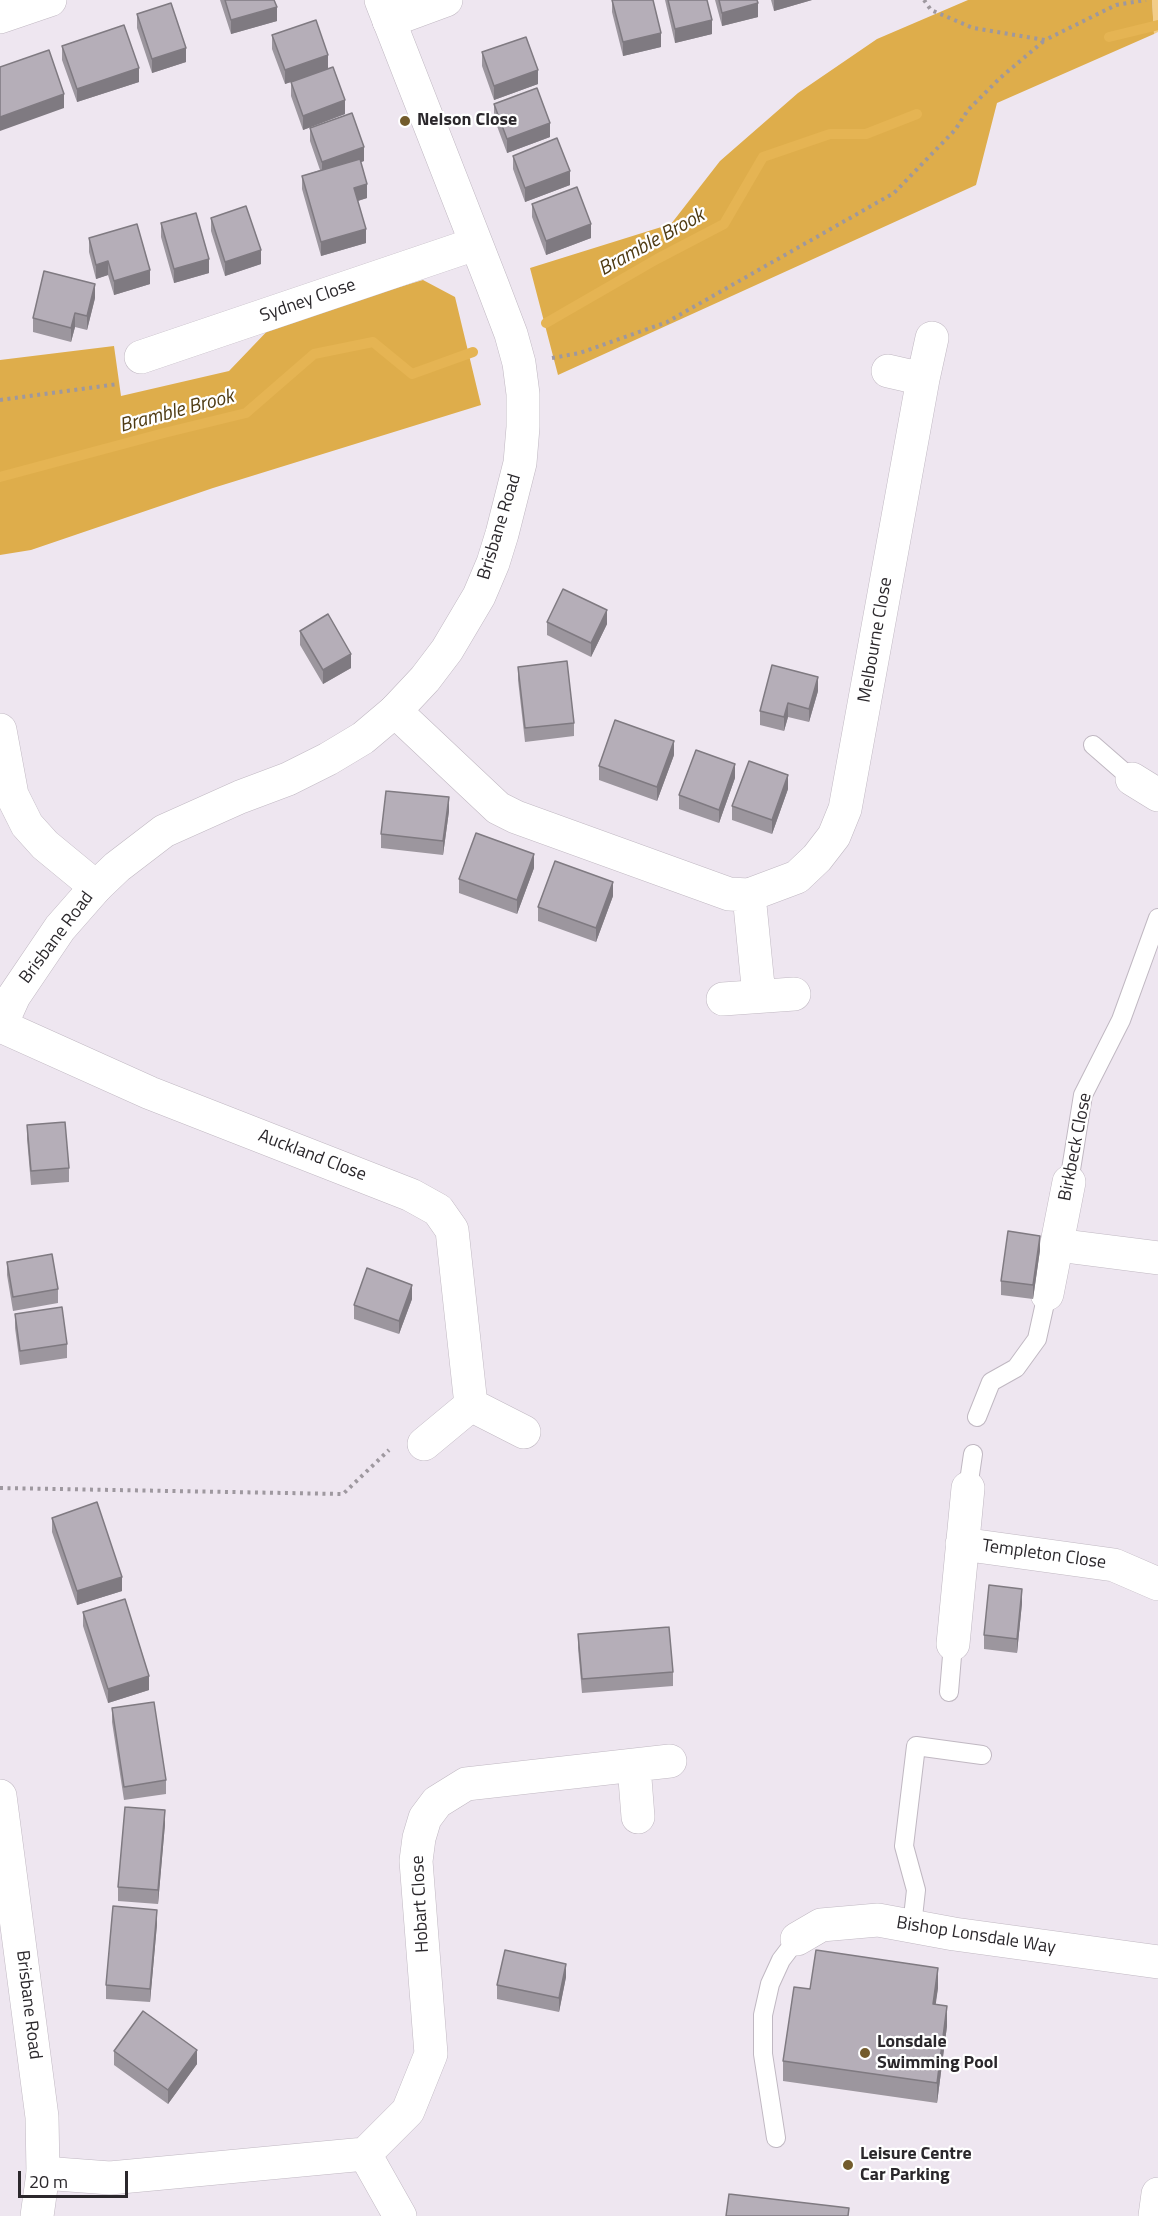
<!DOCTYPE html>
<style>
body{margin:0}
#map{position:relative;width:1158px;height:2216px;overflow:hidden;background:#eee6f0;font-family:"Titillium Web",sans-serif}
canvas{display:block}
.scale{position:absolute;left:18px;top:2171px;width:110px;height:27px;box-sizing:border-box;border:3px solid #2b282c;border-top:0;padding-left:8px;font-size:18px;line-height:21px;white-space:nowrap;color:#2b282c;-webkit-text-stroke:4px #fff;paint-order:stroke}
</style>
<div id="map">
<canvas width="1158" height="2216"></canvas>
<div class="scale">20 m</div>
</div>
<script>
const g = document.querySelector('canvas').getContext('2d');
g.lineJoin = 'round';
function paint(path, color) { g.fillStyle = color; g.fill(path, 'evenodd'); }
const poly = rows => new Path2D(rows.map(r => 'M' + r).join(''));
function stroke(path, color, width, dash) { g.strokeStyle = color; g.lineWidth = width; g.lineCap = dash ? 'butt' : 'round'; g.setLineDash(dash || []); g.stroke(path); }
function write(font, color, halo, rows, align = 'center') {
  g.font = font + ' "Titillium Web",sans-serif'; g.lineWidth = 4.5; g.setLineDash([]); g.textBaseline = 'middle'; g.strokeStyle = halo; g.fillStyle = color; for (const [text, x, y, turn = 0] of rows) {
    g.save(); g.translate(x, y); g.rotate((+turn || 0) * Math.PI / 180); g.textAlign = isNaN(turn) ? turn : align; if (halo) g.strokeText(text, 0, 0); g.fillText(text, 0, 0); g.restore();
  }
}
paint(poly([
 [1152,0,1158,0,1158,32,1154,34]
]), '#f3cd88');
paint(poly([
 [968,0,1152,0,1154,34,997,103,976,185,558,375,530,268,671,224,720,161,798,93,877,39],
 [423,280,455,297,481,405,213,488,31,550,0,555,0,360,114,346,121,396,229,371,274,324]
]), '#dead4b');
stroke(poly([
 [1109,37,1158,25],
 [546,323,657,259,724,224,763,157,830,134,866,134,917,114],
 [0,477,164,433,246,413,314,354,373,342,412,374,473,352]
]), '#e5b453', 10);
const service = poly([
 [1093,745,1132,779],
 [1069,1182,1083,1095,1121,1020,1158,918],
 [977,1417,991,1382,1016,1368,1037,1339,1047,1294],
 [968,1488,973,1454],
 [949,1692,953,1644],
 [912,1926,916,1890,904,1846,916,1746,982,1755],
 [776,2138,763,2054,763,2015,770,1984,781,1960,797,1939]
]);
const minor = poly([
 [0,17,50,0],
 [389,21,446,0],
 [141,357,475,244],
 [888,371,923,379],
 [395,711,498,808,516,817,729,894,749,895,797,877,817,858,834,836,845,809,923,379,932,338],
 [0,730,12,795,27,825,45,845,96,887],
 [1132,779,1158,795],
 [749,895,759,996],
 [723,999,794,994],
 [1,1026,150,1093,411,1195,438,1210,452,1230,471,1405,424,1444],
 [1057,1245,1158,1258],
 [1047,1294,1069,1182],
 [471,1405,524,1432],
 [962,1544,1114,1565,1158,1584],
 [953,1644,968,1488],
 [634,1766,638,1817],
 [797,1939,821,1925,878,1920,954,1934,1158,1962],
 [365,2154,400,2216],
 [43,2173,110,2178,365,2154,408,2111,431,2054,416,1861,419,1838,425,1818,437,1802,466,1784,670,1761],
 [1155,2216,1158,2194]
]);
const tertiary = poly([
 [0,1027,14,996,60,928,96,887,117,867,164,831,240,797,288,779,328,759,363,738,395,711,425,679,447,650,479,596,493,563,502,534,520,463,523,427,523,394,519,363,511,334,492,284,381,0],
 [0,1796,42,2117,43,2173,37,2216]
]);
stroke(service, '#c0b8c2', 20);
stroke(minor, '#c0b8c2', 34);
stroke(tertiary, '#c0b8c2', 34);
stroke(poly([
 [924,0,931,10,973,28,1045,40,1116,5,1146,0],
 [552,358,580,353,667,322,894,193,955,130,968,110,1000,78,1045,40],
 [0,400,118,384],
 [0,1488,343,1494,389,1450]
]), '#9e989f', 4, [3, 4.5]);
stroke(service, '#fff', 18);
stroke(minor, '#fff', 33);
stroke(tertiary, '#fff', 33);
paint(poly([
 [220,0,274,0,277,21,231,34],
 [612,0,653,0,661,47,623,56,612,12],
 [665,0,707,0,712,34,675,43],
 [715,0,757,0,758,17,722,26],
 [771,0,812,0,774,11],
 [137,14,186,62,152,73,137,28],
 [272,35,328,68,345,114,303,130,291,96,291,82,285,84,272,49],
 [62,46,139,82,77,102,62,60],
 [482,52,538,84,494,100,482,66],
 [494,104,550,137,507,153,494,118],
 [310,128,364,161,361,162,367,198,358,201,366,243,321,256,302,189,302,176,320,170,310,141],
 [513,156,570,185,525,202,513,169],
 [532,204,591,238,546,255,532,217],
 [211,218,261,264,225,276,211,231],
 [161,223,209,273,174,283,161,237],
 [89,238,150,284,114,295,108,275,96,279,89,252],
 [95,298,87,330,75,327,71,342,33,332,33,318],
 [547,622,607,624,591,657,547,635],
 [300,631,351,668,323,684,300,645],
 [518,667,574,723,574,736,525,742,518,680],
 [818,691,809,722,788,717,784,731,760,725,760,711],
 [674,755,657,801,599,780,599,766],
 [735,778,719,823,679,809,679,795],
 [788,789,772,834,732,820,732,806],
 [449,811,443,855,381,848,381,834],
 [534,868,517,914,459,893,459,879],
 [613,896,596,942,538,921,538,907],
 [27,1125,69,1168,69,1182,31,1185,27,1139],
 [1040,1250,1033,1299,1001,1295,1001,1281],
 [7,1262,58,1289,58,1303,13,1311,7,1275],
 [412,1299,399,1334,354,1319,354,1305],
 [15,1314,67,1344,67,1358,20,1365,15,1328],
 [52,1518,122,1591,77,1605,52,1532],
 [1022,1603,1017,1653,984,1649,984,1635],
 [83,1612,149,1690,108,1703,83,1626],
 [578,1634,673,1672,673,1686,582,1693,578,1648],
 [112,1708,166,1780,166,1794,124,1800,112,1722],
 [165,1824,158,1904,118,1901,118,1887],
 [157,1924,150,2002,106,1999,106,1985],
 [566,1977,559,2012,497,1999,497,1985],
 [938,1988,935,2005,947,2026,937,2103,783,2081,783,2061,810,1989],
 [114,2051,197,2064,168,2104,114,2065]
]), '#9c969e');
paint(poly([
 [774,0,812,0,774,11],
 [758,3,758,17,722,26,722,13],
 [277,7,277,21,231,34,231,20],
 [712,20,712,34,675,43,675,29],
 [661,33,661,47,623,56,623,42],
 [186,48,186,62,152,73,152,59],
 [328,55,328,69,285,84,285,70],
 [139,68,139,82,77,102,77,89],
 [538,70,538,84,494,100,494,86],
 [64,94,64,108,0,131,0,117],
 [345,100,345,114,303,130,303,116],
 [550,123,550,137,507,153,507,139],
 [364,147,364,161,322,176,322,162],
 [570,171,570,185,525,202,525,188],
 [367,184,367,198,354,202,354,188],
 [591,224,591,238,546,255,546,241],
 [366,229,366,243,321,256,321,242],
 [261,250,261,264,225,276,225,262],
 [209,259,209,273,174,283,174,269],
 [108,261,108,275,96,279,96,265],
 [150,270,150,284,114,295,114,281],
 [95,284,95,298,87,330,87,316],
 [75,313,75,327,71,342,71,328],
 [607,610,607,624,591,657,591,643],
 [351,654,351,668,323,684,323,670],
 [818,677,818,691,809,722,809,709],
 [788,703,788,717,784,731,784,717],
 [674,741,674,755,657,801,657,787],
 [735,764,735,778,719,823,719,810],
 [788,775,788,789,772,834,772,820],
 [449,797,449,811,443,855,443,841],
 [534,854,534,868,517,914,517,900],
 [613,882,613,896,596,942,596,928],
 [1040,1236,1040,1250,1033,1299,1033,1285],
 [412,1285,412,1299,399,1334,399,1321],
 [122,1577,122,1591,77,1605,77,1591],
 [1022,1589,1022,1603,1017,1653,1017,1639],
 [149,1676,149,1690,108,1703,108,1689],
 [165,1810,165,1824,158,1904,158,1890],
 [157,1910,157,1924,150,2002,150,1989],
 [566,1964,566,1977,559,2012,559,1998],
 [938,1968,938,1988,933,2024,933,2004],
 [947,2006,947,2026,937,2103,937,2083],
 [197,2050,197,2064,168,2104,168,2090]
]), '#7f7a81');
const building = poly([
 [225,0,274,0,277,7,231,20,225,0],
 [612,0,653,0,661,33,623,42,612,0],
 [668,0,707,0,712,20,675,29,668,0],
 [719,0,757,0,758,3,722,13,719,0],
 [171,3,186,48,152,59,137,14,171,3],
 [316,20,328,55,285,70,272,35,316,20],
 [124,25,139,68,77,89,62,46,124,25],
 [526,37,538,70,494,86,482,52,526,37],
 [49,50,64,94,0,117,0,67,49,50],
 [333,67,345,100,303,116,291,82,333,67],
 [537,88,550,123,507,139,494,104,537,88],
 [352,113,364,147,322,162,310,128,352,113],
 [557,138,570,171,525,188,513,156,557,138],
 [360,159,367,184,354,188,366,229,321,242,302,176,360,159],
 [577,187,591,224,546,241,532,204,577,187],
 [246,206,261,250,225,262,211,218,246,206],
 [196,213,209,259,174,269,161,223,196,213],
 [137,224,150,270,114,281,108,261,96,265,89,238,137,224],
 [44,271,95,284,87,316,75,313,71,328,33,318,44,271],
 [563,589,607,610,591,643,547,622,563,589],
 [328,614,351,654,323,670,300,631,328,614],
 [567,661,574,723,525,728,518,667,567,661],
 [772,665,818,677,809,709,788,703,784,717,760,711,772,665],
 [615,720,674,741,657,787,599,766,615,720],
 [696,750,735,764,719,810,679,795,696,750],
 [749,761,788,775,772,820,732,806,749,761],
 [386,791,449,797,443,841,381,834,386,791],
 [476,833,534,854,517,900,459,879,476,833],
 [555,861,613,882,596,928,538,907,555,861],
 [65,1122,69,1168,31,1171,27,1125,65,1122],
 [1008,1231,1040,1236,1033,1285,1001,1281,1008,1231],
 [52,1254,58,1289,13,1297,7,1262,52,1254],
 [367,1268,412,1285,399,1321,354,1305,367,1268],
 [62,1307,67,1344,20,1351,15,1314,62,1307],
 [97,1502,122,1577,77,1591,52,1518,97,1502],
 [989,1585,1022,1589,1017,1639,984,1635,989,1585],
 [125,1599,149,1676,108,1689,83,1612,125,1599],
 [669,1627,673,1672,582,1679,578,1634,669,1627],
 [154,1702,166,1780,124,1787,112,1708,154,1702],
 [125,1807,165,1810,158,1890,118,1887,125,1807],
 [113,1906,157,1910,150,1989,106,1985,113,1906],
 [505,1950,566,1964,559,1998,497,1985,505,1950],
 [816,1950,938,1968,933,2004,947,2006,937,2083,783,2061,794,1987,810,1989,816,1950],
 [143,2011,197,2050,168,2090,114,2051,143,2011],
 [729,2194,849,2208,848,2216,726,2216,729,2194]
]);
paint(building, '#b5aeb8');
stroke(building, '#7f7a81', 1.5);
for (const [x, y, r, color] of [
 [405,121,6,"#735b2c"],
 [865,2053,6,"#735b2c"],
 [848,2165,6,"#735b2c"]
]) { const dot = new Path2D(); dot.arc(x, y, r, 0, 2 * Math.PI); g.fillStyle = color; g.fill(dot); stroke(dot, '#fff', 2); }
write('bold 18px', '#2b282c', '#fff', [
 ["Nelson Close",417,121],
 ["Lonsdale",877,2043],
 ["Swimming Pool",877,2064],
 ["Leisure Centre",860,2155],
 ["Car Parking",860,2176]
], 'left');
write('18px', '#2b282c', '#fff', [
 ["Sydney Close",308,301,-19],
 ["Brisbane Road",500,527,-73],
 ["Melbourne Close",876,640,-80],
 ["Brisbane Road",57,938,-53],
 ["Birkbeck Close",1076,1147,-79],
 ["Auckland Close",312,1156,21],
 ["Templeton Close",1044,1555,8],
 ["Hobart Close",421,1904,-93],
 ["Bishop Lonsdale Way",976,1936,9],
 ["Brisbane Road",28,2005,83]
]);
write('italic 20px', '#4f3b12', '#fff', [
 ["Bramble Brook",652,243,-29],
 ["Bramble Brook",177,412,-15]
]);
</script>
